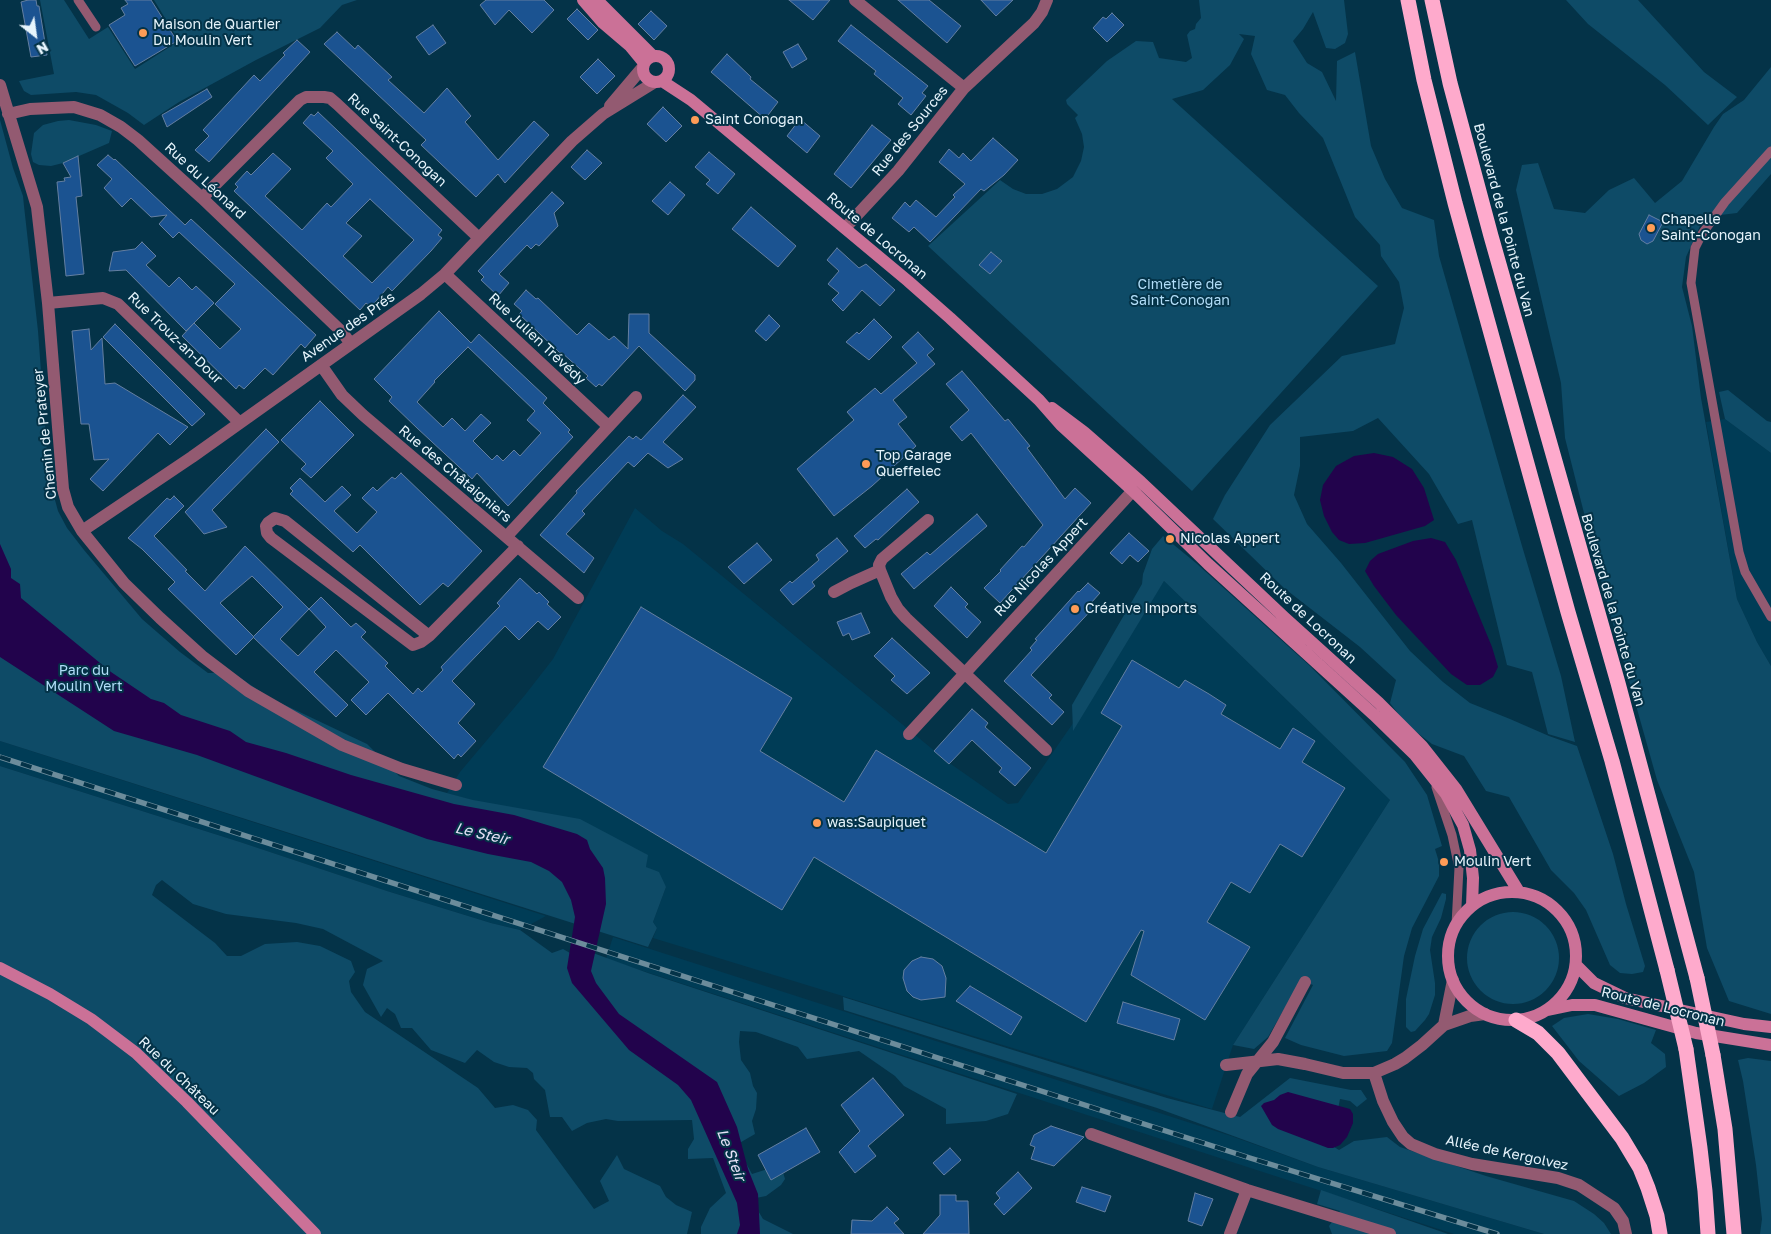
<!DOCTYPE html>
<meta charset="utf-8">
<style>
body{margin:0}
#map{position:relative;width:1771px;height:1234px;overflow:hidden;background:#043348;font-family:"Golos Text",sans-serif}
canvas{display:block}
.north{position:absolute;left:10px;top:10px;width:50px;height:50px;-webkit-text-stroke:4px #043348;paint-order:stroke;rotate:150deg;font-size:14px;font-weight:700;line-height:20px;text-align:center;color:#e6f4fc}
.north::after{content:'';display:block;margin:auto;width:18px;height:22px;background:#e6f4fc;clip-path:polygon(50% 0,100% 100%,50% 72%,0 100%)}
</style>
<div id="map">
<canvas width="1771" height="1234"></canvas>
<div class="north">N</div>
</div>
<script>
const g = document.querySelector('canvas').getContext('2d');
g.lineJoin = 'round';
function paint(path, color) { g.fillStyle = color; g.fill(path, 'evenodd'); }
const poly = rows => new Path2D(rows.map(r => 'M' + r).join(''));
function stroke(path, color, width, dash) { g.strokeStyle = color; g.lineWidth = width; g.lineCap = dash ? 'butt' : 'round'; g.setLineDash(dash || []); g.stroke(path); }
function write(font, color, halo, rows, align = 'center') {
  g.font = font + ' "Golos Text",sans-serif'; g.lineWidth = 4; g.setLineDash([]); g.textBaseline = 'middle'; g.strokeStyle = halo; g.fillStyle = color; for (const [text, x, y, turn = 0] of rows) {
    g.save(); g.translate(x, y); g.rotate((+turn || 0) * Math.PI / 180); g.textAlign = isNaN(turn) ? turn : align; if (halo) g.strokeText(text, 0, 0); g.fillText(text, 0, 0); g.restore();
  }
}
paint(poly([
 [1725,419,1771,453,1771,666,1757,642,1737,599,1706,422],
 [635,508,662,531,683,544,744,594,948,762,1008,804,1018,803,1080,713,1083,696,1164,581,1390,800,1233,1045,1212,1109,653,938,657,928,653,922,666,887,646,867,647,855,624,843,447,793,460,772,525,695,553,659],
 [0,741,546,916,520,930,491,923,387,891,240,842,0,766],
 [613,937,1231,1136,1318,1167,1544,1234,1454,1234,606,959]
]), '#003c56');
paint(poly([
 [40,0,64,0,89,39,108,27,135,69,179,41,154,0,357,0,342,5,320,28,256,60,179,102,144,125,128,113,96,95,76,92,31,95,24,91,19,81,54,74],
 [1199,0,1344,0,1348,34,1345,43,1335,49,1326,48,1313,12,1303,29,1293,41,1307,63,1322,72,1336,101,1337,61,1355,52,1371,146,1385,179,1402,208,1434,220,1439,256,1522,546,1561,676,1575,742,1548,734,1532,672,1507,665,1472,520,1458,524,1429,474,1378,418,1353,431,1300,437,1300,466,1294,495,1307,524,1341,563,1410,651,1443,682,1470,703,1510,719,1549,736,1577,746,1613,854,1626,904,1645,966,1643,972,1632,974,1620,973,1610,965,1586,910,1574,893,1551,870,1509,797,1486,791,1464,756,1432,744,1406,724,1390,703,1396,680,1360,647,1284,588,1213,519,1225,495,1270,425,1342,356,1395,344,1404,308,1399,282,1381,256,1380,245,1355,217,1323,138,1299,113,1285,95,1267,90,1251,54,1255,36,1239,34,1244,39,1230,65,1203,90,1172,99,1378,286,1192,491,928,246,1000,180,1013,189,1026,194,1042,194,1057,189,1073,177,1081,161,1084,147,1082,134,1075,118,1078,115,1067,104,1066,100,1107,61,1136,41,1153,42,1159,58,1186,62,1192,58,1187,35,1190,31,1195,29,1196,24,1201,18],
 [1566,0,1638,0,1704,72,1737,97,1708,125,1665,85,1588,24],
 [1771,67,1771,174,1737,213,1704,217,1686,257,1682,287,1692,326,1701,398,1737,599,1757,642,1771,666,1771,1014,1729,1001,1707,948,1694,872,1657,780,1603,588,1565,438,1561,383,1516,190,1522,165,1538,163,1554,209,1585,213,1609,190,1634,178,1655,203,1682,181,1714,127,1723,114,1744,100],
 [0,120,13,168,23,196,24,206,38,331,49,478,58,511,67,528,84,550,142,619,180,652,208,673,233,673,270,698,367,744,399,776,432,789,473,800,580,819,648,855,646,867,659,872,666,887,653,922,657,928,648,947,0,741],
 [69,120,96,125,112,131,109,143,63,163,51,166,39,165,33,162,31,154,34,133,43,125,58,121],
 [1728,390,1767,421,1771,422,1771,453,1725,419,1719,392],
 [1163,536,1196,563,1310,666,1405,762,1427,795,1442,846,1435,849,1439,862,1439,876,1412,928,1404,956,1392,1043,1387,1051,1344,1056,1301,1045,1285,1038,1313,985,1301,980,1268,1037,1254,1049,1233,1045,1390,800,1164,581,1073,731,1072,705,1142,584,1143,574,1152,549],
 [0,766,240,842,387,891,491,923,520,930,552,953,563,949,577,957,593,953,648,973,1017,1094,1008,1114,986,1121,946,1124,946,1109,904,1086,895,1076,859,1051,807,1059,798,1047,756,1032,740,1031,739,1042,741,1060,750,1073,753,1086,757,1093,756,1109,752,1121,755,1134,736,1145,752,1174,774,1167,783,1172,785,1179,781,1185,766,1196,751,1199,763,1219,793,1234,701,1234,701,1227,710,1208,726,1193,713,1158,688,1159,688,1149,694,1139,692,1120,618,1121,606,1119,587,1123,572,1131,562,1117,550,1117,545,1090,534,1079,533,1073,527,1068,509,1067,494,1062,477,1050,465,1063,431,1050,412,1028,401,1028,395,1014,387,1008,381,1017,363,985,367,969,383,961,323,929,296,923,226,914,193,904,162,880,156,885,152,895,215,943,227,956,241,956,265,944,297,942,320,946,351,961,355,972,349,981,351,992,365,1012,478,1088,495,1108,513,1105,528,1110,537,1120,536,1130,594,1209,609,1201,600,1181,617,1155,624,1169,660,1186,666,1197,676,1205,692,1212,687,1234,0,1234],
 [1442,893,1446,894,1446,899,1441,918,1432,937,1430,950,1435,983,1435,995,1429,1014,1425,1020,1415,1031,1411,1032,1406,1027,1406,999,1415,956,1423,929],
 '1467 958a46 46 0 1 1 92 0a46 46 0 1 1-92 0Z',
 [843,997,1167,1098,1240,1117,1290,1078,1351,1090,1361,1090,1367,1099,1357,1107,1350,1101,1340,1099,1331,1145,1339,1150,1354,1141,1387,1137,1400,1147,1486,1176,1574,1201,1594,1214,1604,1223,1611,1234,1544,1234,1318,1167,1157,1108,844,1010],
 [1588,1014,1618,1019,1656,1030,1651,1043,1665,1054,1666,1067,1644,1083,1619,1096,1579,1061,1552,1026,1564,1018],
 [1748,1058,1771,1061,1771,1234,1760,1234,1762,1219,1756,1165,1743,1081,1738,1060],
 [1321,1190,1448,1234,1332,1234,1329,1226,1340,1211,1317,1204]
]), '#0e4b67');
paint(poly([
 [1374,453,1393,457,1412,469,1424,488,1434,520,1425,526,1365,543,1349,544,1339,540,1332,532,1324,516,1320,500,1323,485,1336,466,1354,456],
 [1431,538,1445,542,1456,560,1492,647,1498,667,1493,677,1480,685,1467,685,1451,674,1396,615,1374,586,1365,571,1370,561,1378,554,1413,541],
 [0,544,11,569,11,578,20,584,21,598,111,672,151,699,164,703,181,715,230,731,246,742,286,753,351,775,454,804,514,815,577,834,587,840,590,849,603,868,605,878,606,904,591,971,596,983,619,1014,717,1082,737,1127,748,1169,758,1194,760,1234,737,1234,740,1225,737,1203,691,1100,678,1085,629,1050,572,983,567,968,575,917,571,900,562,882,549,871,531,862,488,854,427,839,197,755,114,731,0,657],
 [1288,1092,1350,1109,1353,1114,1353,1123,1347,1137,1340,1145,1333,1148,1328,1148,1278,1129,1272,1125,1261,1106,1264,1103,1274,1100,1280,1095]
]), '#22034c');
const building = poly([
 [28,0,36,0,37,6,39,6,47,55,31,57,21,2,28,0],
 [125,0,151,0,177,41,135,66,109,25,125,15,121,8,128,4,125,0],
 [486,0,544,0,554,10,532,33,509,10,495,25,480,5,486,0],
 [789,0,830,0,813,20,789,0],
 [898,0,929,0,961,26,947,43,898,0],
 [981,0,1013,0,996,16,981,0],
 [577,9,598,30,588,40,567,19,577,9],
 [651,11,667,26,654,40,638,24,651,11],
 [1112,13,1124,25,1107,42,1093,28,1103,17,1106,19,1112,13],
 [433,25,446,43,429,55,416,37,433,25],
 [851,25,928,86,922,93,926,96,911,115,898,104,903,98,874,74,876,71,838,41,851,25],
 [337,32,355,49,358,45,392,77,388,80,424,113,447,88,471,116,465,122,498,160,534,121,549,135,505,183,498,174,476,197,421,145,426,140,324,44,337,32],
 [297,40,310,52,209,162,195,150,209,136,203,130,254,75,260,81,285,55,283,53,297,40],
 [798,44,807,59,792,68,783,52,798,44],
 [727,54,751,77,750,79,778,102,765,119,711,72,727,54],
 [598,59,615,76,597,94,580,77,598,59],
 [207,89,212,97,167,127,162,115,207,89],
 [663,107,682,126,666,142,647,124,663,107],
 [318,112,442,230,438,235,442,238,431,251,392,291,388,287,371,307,366,303,360,310,234,191,238,187,235,184,247,171,251,175,273,153,291,169,265,196,288,217,302,230,327,203,331,207,353,184,326,158,333,151,303,123,311,114,314,116,318,112],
 [370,199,414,240,372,283,343,256,362,236,346,223,370,199],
 [800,119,820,136,807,153,787,136,800,119],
 [872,125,891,140,851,188,834,174,872,125],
 [993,138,1018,160,1004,175,984,191,981,189,930,242,914,227,909,232,892,218,905,202,910,207,916,200,936,217,955,197,953,195,965,184,939,162,949,149,959,158,963,153,971,161,993,138],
 [587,150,602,163,585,180,571,167,587,150],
 [709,152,735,174,718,194,706,184,710,180,695,167,709,152],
 [108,155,114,160,115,159,185,225,191,219,316,335,305,348,301,344,273,375,265,368,244,389,239,385,236,389,182,336,194,323,220,349,241,329,215,304,235,284,179,232,173,238,159,224,167,215,151,217,131,198,122,207,104,188,112,179,97,165,108,155],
 [78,156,82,196,76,197,84,274,66,276,57,182,65,181,64,178,71,177,63,163,78,156],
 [670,182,685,195,668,215,652,201,670,182],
 [552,192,564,203,554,213,558,226,539,246,536,244,531,249,527,245,499,274,509,283,498,296,481,280,484,277,478,271,552,192],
 [751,207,796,246,778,267,732,229,751,207],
 [1649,215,1663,222,1653,241,1647,244,1641,240,1639,234,1649,215],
 [142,242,156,256,146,265,169,287,179,277,192,290,196,286,214,303,186,331,126,270,109,271,113,252,135,249,142,242],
 [837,248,859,268,866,264,895,290,880,306,862,290,843,311,832,300,839,293,828,284,839,271,827,260,837,248],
 [991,252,1002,261,990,274,979,265,991,252],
 [526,290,536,299,538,298,577,335,589,323,609,340,614,336,628,349,629,314,649,314,649,333,695,375,695,380,685,391,639,346,602,386,599,384,596,387,586,378,588,376,561,352,560,353,519,314,522,311,514,304,526,290],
 [439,311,471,343,479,334,547,398,543,403,570,430,568,432,573,437,508,506,477,473,472,479,417,428,389,401,392,397,374,379,439,311],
 [468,347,535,411,527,420,541,433,520,456,514,450,503,461,497,455,492,460,473,441,491,423,481,414,465,431,452,418,443,427,417,402,435,382,434,381,468,347],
 [769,315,780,326,766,341,755,331,769,315],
 [874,319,892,337,869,360,846,342,857,332,859,334,874,319],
 [115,324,205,414,192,426,103,337,115,324],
 [89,329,91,350,102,338,105,384,115,383,188,427,170,445,158,433,103,491,90,479,109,459,94,460,89,424,81,424,72,331,89,329],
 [918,332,934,349,927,355,935,364,893,400,907,417,898,424,916,446,872,486,834,516,797,469,854,420,847,412,875,388,881,394,917,363,902,347,918,332],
 [962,371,1005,421,1008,419,1030,446,1027,448,1065,499,1075,488,1091,503,1000,603,984,588,1001,571,1000,570,1022,546,1024,547,1043,525,971,433,962,441,950,427,969,410,946,384,962,371],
 [683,395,696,407,663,442,683,459,668,468,648,453,634,467,628,462,582,511,585,514,566,534,594,558,584,573,540,535,577,493,576,491,629,436,633,439,636,436,641,440,683,395],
 [320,401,354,435,311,478,301,469,306,464,281,440,320,401],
 [266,429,279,442,212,510,227,527,204,534,185,512,266,429],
 [401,473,482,551,448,587,443,583,420,605,360,545,353,552,290,494,293,491,290,488,300,478,325,502,342,486,351,495,334,511,357,533,377,512,362,498,373,487,377,491,392,477,395,479,401,473],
 [907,489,919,502,878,540,876,539,865,548,854,536,907,489],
 [174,496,184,506,154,536,187,570,185,571,205,591,245,546,309,609,321,597,351,627,356,623,366,632,361,637,388,663,385,666,413,694,418,688,422,692,443,670,441,667,500,606,497,603,520,578,537,594,539,592,549,602,547,604,561,617,548,630,538,621,519,640,505,626,452,681,475,704,458,723,476,741,461,757,458,754,454,759,388,693,366,715,351,700,369,682,336,650,314,672,348,705,336,717,253,637,283,607,252,576,220,603,254,637,236,655,168,589,175,582,142,549,128,538,167,498,170,500,174,496],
 [309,609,326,627,298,656,280,639,309,609],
 [977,514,987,526,914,589,901,574,927,552,930,555,977,514],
 [1129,533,1149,551,1138,562,1130,555,1122,564,1110,553,1129,533],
 [837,538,848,551,812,582,815,586,793,605,780,590,790,581,792,583,819,560,816,555,837,538],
 [757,543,772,560,744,584,728,567,757,543],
 [1088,583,1100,593,1091,603,1095,606,1031,675,1052,695,1049,698,1064,712,1052,725,1004,681,1032,650,1030,648,1037,640,1035,639,1078,591,1079,592,1088,583],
 [951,587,968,604,965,607,981,622,967,638,934,606,951,587],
 [641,607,792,698,760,751,844,802,876,750,1046,853,1122,726,1101,713,1132,660,1179,688,1185,680,1209,694,1226,705,1221,714,1280,749,1293,728,1315,741,1302,762,1345,788,1302,857,1280,844,1250,893,1231,882,1207,922,1250,947,1205,1020,1131,975,1144,931,1141,930,1086,1022,814,857,782,910,543,767,641,607],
 [861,613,870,633,852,640,849,633,843,636,837,622,861,613],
 [892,638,930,673,907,694,891,680,895,676,874,656,892,638],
 [972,709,988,723,985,727,1031,768,1015,786,999,772,1002,768,972,740,949,764,934,751,972,709],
 [921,957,933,959,942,966,946,978,945,997,921,1000,913,997,907,991,903,978,904,970,912,961,921,957],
 [970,986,1022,1017,1011,1035,956,1001,970,986],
 [1123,1002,1180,1019,1174,1040,1117,1023,1123,1002],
 [873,1078,904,1115,868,1146,876,1156,855,1173,839,1152,860,1131,841,1105,873,1078],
 [1051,1126,1084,1137,1054,1166,1031,1159,1035,1147,1030,1145,1034,1135,1051,1126],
 [806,1128,820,1152,771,1180,758,1155,806,1128],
 [950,1148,961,1160,944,1175,933,1163,950,1148],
 [1018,1172,1032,1188,1004,1215,994,1204,1000,1198,996,1193,1018,1172],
 [1082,1187,1111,1196,1105,1212,1076,1202,1082,1187],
 [1195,1193,1213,1199,1202,1226,1188,1221,1195,1193],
 [940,1195,956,1195,956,1201,968,1201,969,1234,923,1234,940,1215,940,1195],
 [887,1207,899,1219,894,1223,904,1234,851,1234,852,1220,872,1221,887,1207]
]);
paint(building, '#1b5391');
stroke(building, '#647fa1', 1);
stroke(poly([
 [78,0,96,27],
 [1771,151,1725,202,1702,234,1695,248,1691,283,1739,552,1745,572,1771,617],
 [1436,787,1452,835,1459,868,1456,925]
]), '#935a71', 9);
stroke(poly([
 [855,0,964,88],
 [0,85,37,207,48,303,63,489,68,507,82,531,124,583,160,618,202,656,248,691,342,745,402,769,456,785],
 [610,106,643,67],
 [8,114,30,109,74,107,100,115,121,127,138,140,202,198,342,332,351,344],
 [202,198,300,100,306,97,324,97,330,98,337,104,479,238],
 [845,228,898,171,964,88,1034,23,1042,12,1047,0],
 [445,274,608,426],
 [48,303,103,298,118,304,240,423],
 [321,365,342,395,363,415,578,598],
 [928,520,882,559,879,565,880,570,891,597,898,609,906,618,1046,750],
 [82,531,192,457,421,294,445,274,572,141,603,114,655,82],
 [507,536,636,397],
 [834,592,851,583,880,570],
 [429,636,285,521,275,518,268,523,266,526,267,533,271,538,413,645,421,642,429,636,518,546],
 [909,734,1139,484],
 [1444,1025,1453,980],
 [1226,1065,1278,1059,1305,1064,1343,1073,1374,1073,1395,1064,1405,1058,1422,1045,1444,1025,1470,1016,1485,1014],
 [1374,1073,1383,1101,1393,1122,1403,1137,1411,1144,1435,1154,1472,1164,1558,1178,1579,1185,1614,1208,1623,1221,1626,1234],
 [1231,1112,1247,1074,1273,1042,1305,982],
 [1091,1134,1247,1190,1390,1234],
 [1230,1234,1247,1190]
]), '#935a71', 12);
stroke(poly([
 [583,0,603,23,630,46,644,63],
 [597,0,653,56],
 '643 69a13 13 0 1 1 26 0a13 13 0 1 1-26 0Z',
 [662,81,691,100,908,281,950,318,1039,400,1061,425,1132,490,1208,564,1374,715,1415,755,1446,794,1463,825,1470,850,1473,878,1472,906],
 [1052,408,1084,432,1141,482,1284,617,1379,703,1422,746,1456,789,1519,892],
 '1448 956a64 64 0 1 1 128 0a64 64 0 1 1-128 0Z',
 [1576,965,1594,983,1625,998,1744,1024,1771,1027],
 [0,968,50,994,91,1019,136,1053,187,1102,315,1234],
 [1548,1010,1572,1005,1595,1005,1696,1033,1771,1045]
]), '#cb7197', 12);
stroke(poly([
 [1408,0,1424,80,1455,203,1568,612,1612,761,1667,970],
 [1432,0,1450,83,1491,236,1618,683,1697,978],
 [1516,1020,1538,1033,1558,1053,1622,1138,1640,1168,1648,1188,1657,1216,1660,1234],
 [1686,1049,1700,1148,1705,1191,1708,1234],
 [1713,1055,1725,1129,1734,1234]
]), '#feaacc', 15);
const rail = poly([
 [0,757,1250,1158,1497,1234]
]);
stroke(rail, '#6c8c9b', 5.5);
stroke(rail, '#043348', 4, [11]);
stroke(poly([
 [1667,970,1686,1049],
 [1697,978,1713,1055]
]), '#feaacc', 15);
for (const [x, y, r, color] of [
 [143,33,5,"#fe9c57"],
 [695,120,5,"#fe9c57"],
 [1651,228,5,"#fe9c57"],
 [866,464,5,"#fe9c57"],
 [1170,539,5,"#fe9c57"],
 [1075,609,5,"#fe9c57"],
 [817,823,5,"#fe9c57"],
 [1444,862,5,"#fe9c57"]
]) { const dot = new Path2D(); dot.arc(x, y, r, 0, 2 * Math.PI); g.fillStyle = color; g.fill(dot); stroke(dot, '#043348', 2); }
write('14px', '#e6f4fc', '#043348', [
 ["Maison de Quartier",153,25],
 ["Du Moulin Vert",153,41],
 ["Saint Conogan",705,120],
 ["Chapelle",1661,220],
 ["Saint-Conogan",1661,236],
 ["Top Garage",876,456],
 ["Queffelec",876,472],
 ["Nicolas Appert",1180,539],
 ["Créative Imports",1085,609],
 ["was:Saupiquet",827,823],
 ["Moulin Vert",1454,862]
], 'left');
write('14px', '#e6f4fc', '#043348', [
 ["Rue des Sources",910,131,-51],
 ["Rue Saint-Conogan",397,140,43],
 ["Rue du Léonard",205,181,43],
 ["Boulevard de la Pointe du Van",1504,220,75],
 ["Route de Locronan",877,236,40],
 ["Avenue des Prés",348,327,-35],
 ["Rue Trouz-an-Dour",175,338,44],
 ["Rue Julien Trévédy",537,339,43],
 ["Chemin de Prateyer",45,434,-96],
 ["Rue des Châtaigniers",455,474,40],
 ["Rue Nicolas Appert",1041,567,-47],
 ["Boulevard de la Pointe du Van",1613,610,74],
 ["Route de Locronan",1308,618,43],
 ["Route de Locronan",1663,1007,14],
 ["Rue du Château",179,1076,44],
 ["Allée de Kergolvez",1507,1153,12]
]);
write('14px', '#b1ddf8', '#043348', [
 ["Cimetière de",1180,285],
 ["Saint-Conogan",1180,301],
 ["Parc du",84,671],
 ["Moulin Vert",84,687]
]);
write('italic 15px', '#e4e0f6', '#043348', [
 ["Le Steir",482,834,13],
 ["Le Steir",731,1155,69]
]);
</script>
